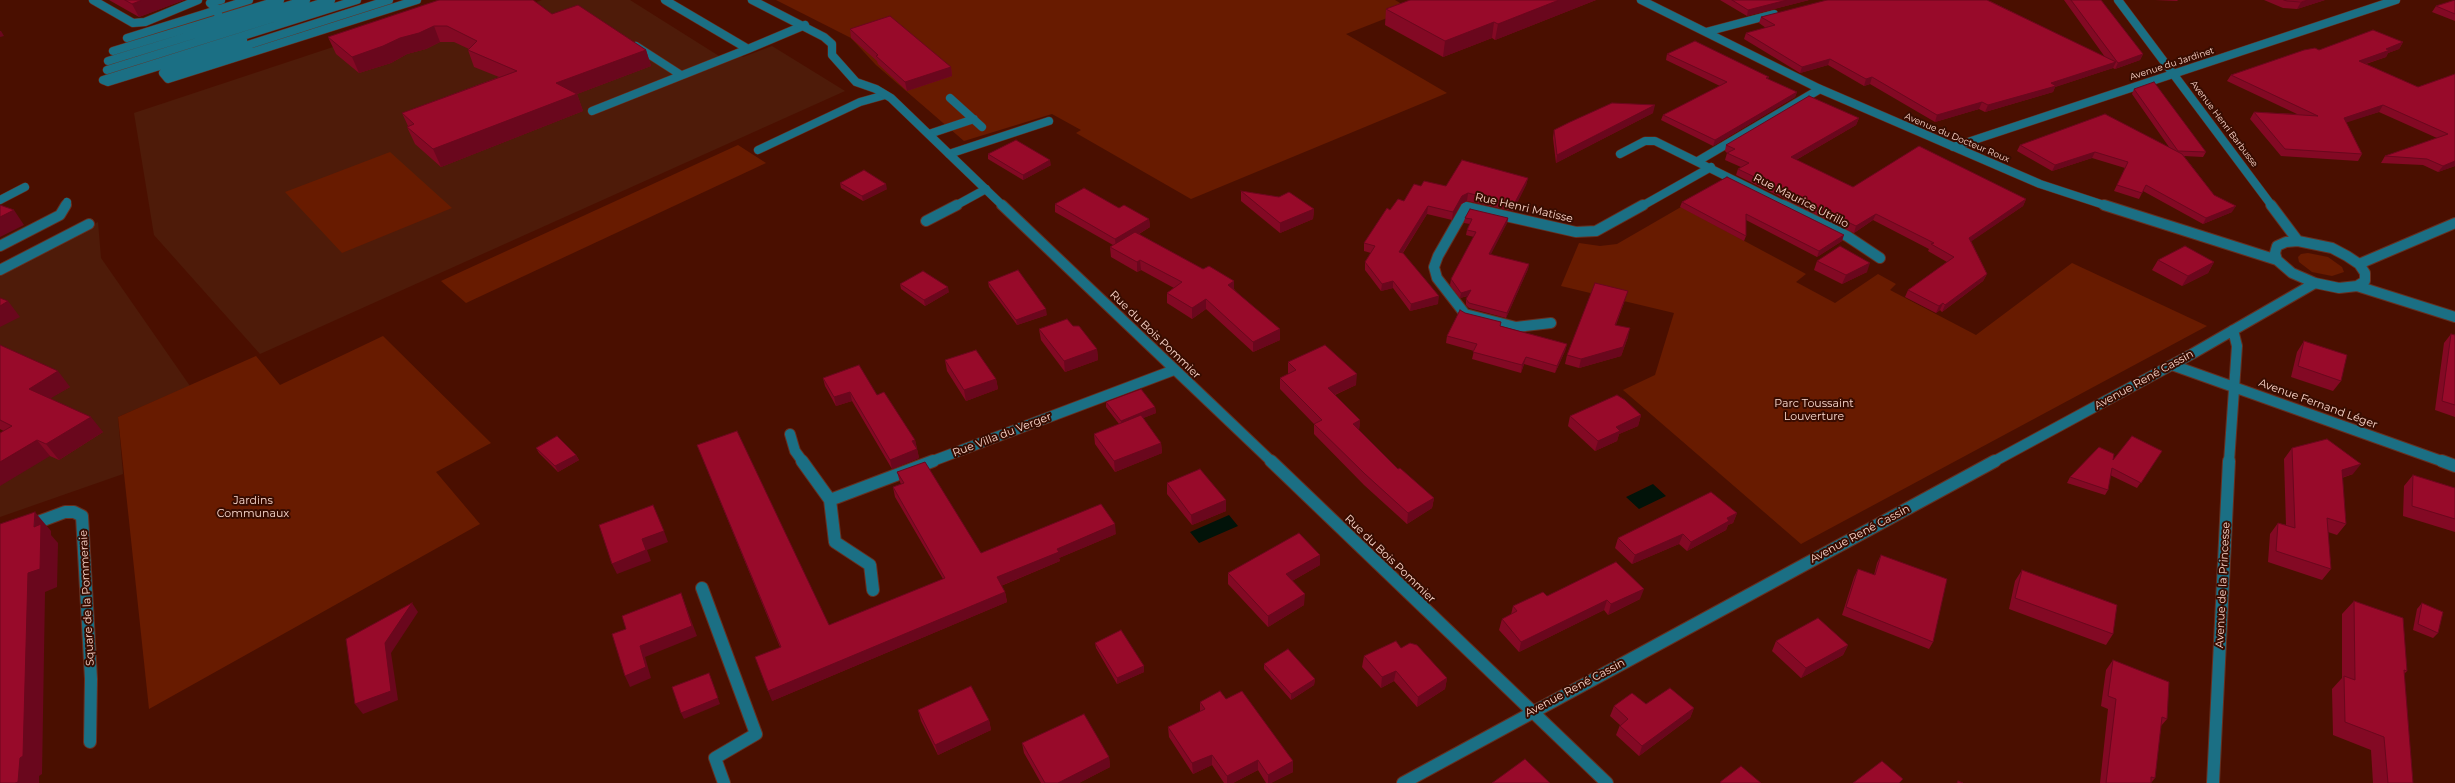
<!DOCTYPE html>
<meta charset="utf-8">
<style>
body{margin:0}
canvas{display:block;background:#4a0f00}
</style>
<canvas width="2455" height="783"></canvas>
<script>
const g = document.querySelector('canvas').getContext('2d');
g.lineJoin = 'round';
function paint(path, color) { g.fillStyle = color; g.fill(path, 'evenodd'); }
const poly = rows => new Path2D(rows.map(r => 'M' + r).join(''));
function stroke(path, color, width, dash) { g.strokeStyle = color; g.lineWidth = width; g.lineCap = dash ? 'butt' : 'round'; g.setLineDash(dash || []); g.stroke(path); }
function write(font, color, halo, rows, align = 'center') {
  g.font = font + ' Montserrat,sans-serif'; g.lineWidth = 4; g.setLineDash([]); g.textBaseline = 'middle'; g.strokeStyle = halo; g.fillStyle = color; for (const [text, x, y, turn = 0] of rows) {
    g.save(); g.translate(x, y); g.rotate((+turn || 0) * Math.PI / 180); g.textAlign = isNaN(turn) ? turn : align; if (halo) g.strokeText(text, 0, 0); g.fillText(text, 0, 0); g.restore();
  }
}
paint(poly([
 [475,0,525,6,542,0,630,0,719,56,733,51,743,57,772,46,845,91,260,354,154,235,134,113],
 [98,222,101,258,190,386,118,417,123,474,0,517,0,457,25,441,0,429,0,274]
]), '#4e1b09');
paint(poly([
 [776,0,1395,0,1410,9,1346,34,1447,93,1191,199,1076,133,1081,130,1052,114,964,141,876,65,851,38],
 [738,145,766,163,466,303,441,281],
 [390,152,452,208,342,253,285,192],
 [1681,207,1806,274,1796,282,1835,303,1878,274,1896,284,1890,290,1976,335,2072,263,2207,326,1801,544,1623,390,1655,375,1674,313,1561,286,1579,243,1600,246,1617,244],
 [2308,253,2328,257,2342,267,2344,272,2332,276,2312,272,2299,262,2298,257,2301,254],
 [383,336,491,443,436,472,480,524,149,709,118,417,256,356,280,385]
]), '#681b00');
paint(poly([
 [1653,484,1666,496,1639,509,1626,497],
 [1229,515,1238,526,1199,543,1190,532]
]), '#021309');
const laneFar2 = poly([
 [93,0,133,23,145,22,198,0],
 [665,0,748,49,805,25],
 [218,14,218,10,210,3,221,0],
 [127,38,249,0],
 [243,40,108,82,103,80,357,0],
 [248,45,389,0],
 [249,46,163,73,168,79,417,0],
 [636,46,681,75],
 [113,51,280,0],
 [108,61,306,0],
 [107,70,331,0],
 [950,98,982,127],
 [592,111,748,49],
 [929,134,974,119],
 [758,150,860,102,885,95],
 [949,154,1049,121],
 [65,206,67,202],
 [955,206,986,189]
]);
const laneFar1 = poly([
 [926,221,957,205],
 [0,246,60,215,66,205],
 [0,270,89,224]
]);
const lane = poly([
 [30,525,65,512,74,512,82,516,91,679,90,742],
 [702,588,756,734,715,758,724,783]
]);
const streetFar2 = poly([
 [752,0,824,37,832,44,832,55,856,82,876,89,891,98,1003,206],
 [1641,0,1820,89,2040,184,2107,206],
 [2118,0,2272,206],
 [1706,32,1774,14],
 [1953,147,2396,0],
 [1620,154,1645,141,1655,141,1786,206],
 [1698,161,1820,89],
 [0,200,25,187],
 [1642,206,1711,167]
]);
const streetFar1 = poly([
 [1002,205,1272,462],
 [1783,205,1847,236,1880,258],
 [2104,205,2277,260],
 [2271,205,2298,241],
 [2298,241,2332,248,2347,256,2359,264,2365,273,2365,281,2357,286,2339,288,2315,283,2292,273,2277,260,2275,253,2277,246,2286,242,2298,241],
 [2359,264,2455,223],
 [2357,286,2455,317],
 [1551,323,1516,327,1465,314,1437,278,1434,267,1438,256,1466,207,1576,232,1596,231,1643,205],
 [2172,365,2444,462],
 [790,434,795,451,803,462],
 [930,462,1174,370],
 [1993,462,2192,354,2315,283],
 [2229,462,2237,346,2233,330]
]);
const street = poly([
 [802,461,830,500,835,542,870,565,873,590],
 [1271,461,1607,783],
 [2442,461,2455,466],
 [830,500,933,461],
 [1403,783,1995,461],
 [2213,783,2229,461]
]);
stroke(laneFar2, '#662f20', 9);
stroke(laneFar1, '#662f20', 12);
stroke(lane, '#662f20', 14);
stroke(streetFar2, '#662f20', 9);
stroke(streetFar1, '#662f20', 12);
stroke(street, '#662f20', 14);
stroke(laneFar2, '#1b6f84', 8);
stroke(laneFar1, '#1b6f84', 10);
stroke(lane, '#1b6f84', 12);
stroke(streetFar2, '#1b6f84', 8);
stroke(streetFar1, '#1b6f84', 10);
stroke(street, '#1b6f84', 12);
paint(poly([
 [109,0,184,0,139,17],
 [439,0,552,14,646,50,651,66,577,94,583,111,441,167,415,144,407,127,408,126,402,113,499,77,474,67,468,50,469,49,454,42,440,42,426,49,407,54,391,63,359,73,336,54,328,37],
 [1410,0,1596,0,1495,40,1492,38,1443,57,1385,25,1386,9],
 [1720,0,1809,0,1747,16],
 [2064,0,2101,0,2143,54,2140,60,2115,69,2113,68,2055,87,2053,92,1985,112,1979,109,1935,122,1870,84,1864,86,1828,65,1800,73,1744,39,1746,33,1766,28,1759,23,1761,17,1990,1,2105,57],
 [2155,0,2178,0,2177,1],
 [2264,0,2325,0,2297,9,2283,8],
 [2455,0,2455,21,2432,12,2436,6],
 [850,29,951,67,952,76,907,91,878,64,877,61,851,38],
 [2403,42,2399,49,2388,53,2386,57,2366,64,2418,87,2455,74,2455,166,2438,172,2423,165,2381,163,2385,156,2437,138,2379,112,2346,122,2362,154,2358,161,2281,156,2250,119,2254,112,2297,114,2227,81,2231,75,2319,50],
 [1667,54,1769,77,1768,79,1797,92,1795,97,1713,146,1661,120,1663,115,1720,86,1666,60],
 [2134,89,2206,152,2203,157,2184,156,2214,195,2232,212,2203,224,2143,191,2139,199,2114,191,2125,168,2092,158,2052,171,2017,151,2020,145,2169,147,2132,94],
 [1653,113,1556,163,1553,138,1554,130],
 [1859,118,1856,125,1796,160,1853,187,2026,199,2023,206,1971,241,1987,274,1983,281,1942,312,1940,310,1936,313,1905,297,1908,290,1947,262,1928,251,1929,249,1873,220,1854,233,1736,175,1738,169,1741,167,1725,160,1727,153,1725,151,1726,145],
 [988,154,1051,165,1023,180,988,159],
 [1727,177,1842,241,1817,257,1746,220,1746,236,1744,241,1680,207,1682,202],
 [1528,178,1526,185,1513,211,1467,201,1461,204,1452,220,1427,214,1403,253,1438,304,1410,311,1393,288,1381,291,1365,270,1365,262,1371,253,1364,251,1364,243,1390,210,1404,201,1421,186,1446,186],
 [840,183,887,189,863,201,841,188],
 [1241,191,1279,197,1314,209,1313,219,1280,233,1241,201],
 [1055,204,1119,208,1149,219,1150,227,1139,234,1203,269,1234,281,1234,289,1280,340,1253,352,1206,309,1192,319,1167,303,1167,293,1174,288,1141,270,1137,272,1111,257,1110,247,1113,245,1055,212],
 [1465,218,1508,218,1507,223,1490,255,1529,264,1528,269,1506,318,1469,308,1466,305,1466,299,1468,296,1460,298,1450,285,1451,279,1474,237,1466,235,1467,230,1470,224,1464,223],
 [2158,260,2214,262,2208,273,2182,286,2152,270],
 [1817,261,1867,272,1842,284,1814,270],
 [988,282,1047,315,1017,325,989,287],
 [900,284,949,292,925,306,901,289],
 [1625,300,1616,325,1628,337,1621,356,1579,368,1565,364,1567,355],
 [1465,313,1501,326,1567,344,1565,351,1555,373,1524,364,1521,373,1472,359,1474,351,1446,343,1447,336],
 [1073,326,1097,349,1098,360,1065,372,1041,340,1039,329],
 [2451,334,2455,335,2455,417,2435,410,2444,343],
 [2304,341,2341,381,2333,391,2291,377,2297,352],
 [0,345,70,387,50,398,103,432,59,460,50,456,0,429],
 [945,360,996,379,998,389,966,401,947,371],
 [1288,362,1356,385,1335,395,1360,420,1359,430,1398,469,1434,498,1432,508,1407,524,1364,485,1314,434,1314,424,1280,389,1280,378,1289,374,1288,373],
 [823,378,877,395,915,440,919,458,892,469,852,401,836,406,825,386],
 [1106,402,1155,407,1156,413,1143,418,1161,443,1162,453,1115,472,1095,444,1094,434,1119,424,1106,407],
 [1641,415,1638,426,1619,434,1617,441,1595,451,1568,426,1570,416],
 [697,445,829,625,943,579,895,497,893,487,901,484,900,482,897,472,981,553,1116,534,1059,558,1060,561,1001,586,1005,592,1007,602,772,701,780,647],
 [536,448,576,455,579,460,558,472,539,453],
 [2292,448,2353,474,2342,478,2346,524,2337,535,2328,532,2331,569,2322,580,2268,562,2270,534,2278,523,2286,525,2284,459],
 [2162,451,2137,488,2110,475,2108,490,2105,495,2067,483,2070,477,2113,460],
 [2413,475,2455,488,2455,532,2403,516,2404,486],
 [1167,483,1226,500,1226,511,1192,525,1167,494],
 [1737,513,1733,523,1728,525,1726,530,1687,551,1679,544,1632,564,1615,548,1618,538],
 [1881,555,1933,642,1929,649,1842,615,1854,577,1858,569,1874,575,1877,563],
 [1320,565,1292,581,1304,605,1268,627,1228,584,1228,573],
 [2022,570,2113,634,2106,645,2009,609,2015,581],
 [1547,596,1640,599,1608,615,1604,610,1519,652,1499,630,1502,619,1511,615,1513,606],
 [2354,601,2407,671,2404,674,2413,783,2373,783,2371,750,2333,735,2332,689,2342,678,2342,614],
 [2422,603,2438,633,2433,638,2413,630,2417,609],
 [1776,641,1848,645,1843,655,1801,678,1772,651],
 [1095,643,1144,672,1117,684,1096,648],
 [1401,648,1447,678,1445,689,1417,707,1394,681,1381,688,1362,667,1364,656],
 [2113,660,2167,719,2161,726,2155,778,2151,783,2100,783,2108,709,2101,706,2106,670],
 [1264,664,1315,679,1314,685,1291,700,1264,669],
 [1226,699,1293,761,1293,772,1271,783,1266,783,1258,770,1233,783,1224,783,1212,765,1193,774,1169,737,1168,727,1200,712,1200,702],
 [1646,704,1694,708,1690,718,1639,756,1616,735,1620,725,1610,716,1614,706],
 [918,710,989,720,991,730,938,755,921,721],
 [1022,743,1109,757,1110,767,1079,783,1041,783,1024,753]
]), '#830924');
paint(poly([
 [142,0,184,0,139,17,132,4],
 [1559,0,1596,0,1495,40,1498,24],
 [1787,0,1809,0,1747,16,1748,10],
 [2308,0,2325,0,2297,9,2301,2],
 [1494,22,1492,38,1443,57,1445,41],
 [434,26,440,42,426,49,407,54,391,63,359,73,352,57,400,38],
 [0,31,1,31,4,36,0,37],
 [2403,42,2399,49,2388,53,2386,57,2355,67,2359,61,2386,49],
 [646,50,651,66,577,94,583,111,441,167,433,149,556,83],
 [2143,54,2140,60,2115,69,2118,63],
 [1830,59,1828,65,1800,73,1802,67],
 [2116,62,2113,68,2055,87,2053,92,1985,112,1988,105,2051,83],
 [951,67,952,76,907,91,905,82],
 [1872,77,1870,84,1864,86,1866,79],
 [1797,92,1795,97,1713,146,1715,140],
 [1982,102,1979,109,1935,122,1937,115],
 [1655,105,1653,113,1556,163,1557,155],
 [2383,105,2379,112,2339,125,2344,118],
 [1859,118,1856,125,1789,164,1791,157],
 [2095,152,2092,158,2052,171,2055,165],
 [1050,160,1051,165,1023,180,1023,175],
 [2455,161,2455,166,2438,172,2443,166],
 [1528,178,1526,185,1513,211,1514,204],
 [886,184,887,189,863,201,862,196],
 [1468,193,1467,201,1461,204,1452,220,1453,212,1462,196],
 [2026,199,2023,206,1966,245,1969,238],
 [1428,206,1427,214,1398,260,1399,252],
 [2236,206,2232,212,2203,224,2206,218],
 [1314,209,1313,219,1280,233,1280,223],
 [14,210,24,225,0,237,0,217],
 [1876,214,1873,220,1854,233,1856,226],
 [1508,218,1507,223,1488,260,1489,254],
 [1149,219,1150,227,1116,247,1115,239],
 [1844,235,1842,241,1817,257,1819,251],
 [1140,260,1141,270,1137,272,1137,262],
 [2214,262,2208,273,2182,286,2188,276],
 [1870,263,1867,272,1842,284,1846,275],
 [1529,264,1528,269,1506,318,1507,313],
 [1987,274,1983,281,1942,312,1945,305],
 [1234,281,1234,292,1228,285],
 [1393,281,1393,288,1381,291,1382,284],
 [948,287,949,292,925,306,924,300],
 [1471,290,1470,295,1460,298,1461,293],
 [1628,291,1625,300,1612,334,1615,325],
 [1439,296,1438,304,1410,311,1411,304],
 [1206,299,1206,309,1192,319,1192,308],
 [8,301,20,317,0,327,0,306],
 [1943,303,1940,310,1936,313,1939,306],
 [1046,309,1047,315,1017,325,1016,320],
 [1630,328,1628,337,1621,356,1579,368,1581,359],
 [1280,329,1280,340,1253,352,1253,342],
 [1567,344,1565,351,1555,373,1557,366],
 [1097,349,1098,360,1065,372,1064,361],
 [1526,357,1524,364,1521,373,1522,365],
 [58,371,70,387,41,404,29,389],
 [1357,374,1356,385,1327,398,1328,388],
 [996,379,998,389,966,401,964,390],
 [850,392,852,401,836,406,834,397],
 [1155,407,1156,413,1121,427,1121,421],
 [1641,415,1638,426,1619,434,1617,441,1595,451,1598,441,1616,427],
 [91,417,103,432,59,460,46,444],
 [1360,420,1359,430,1353,424],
 [37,440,50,456,0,486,0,462],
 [915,440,917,449,912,441],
 [1161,443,1162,453,1115,472,1114,461],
 [917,449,919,458,892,469,890,460],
 [576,455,579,460,558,472,555,466],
 [2361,464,2353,474,2333,480,2342,470],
 [1434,498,1432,508,1407,524,1408,513],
 [1226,500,1226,511,1192,525,1191,515],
 [35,512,51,531,51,535,58,543,57,587,45,592,42,774,39,776,39,783,15,783,28,573,34,527],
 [1737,513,1733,523,1728,525,1726,530,1687,551,1691,542,1727,518],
 [1115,524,1116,534,1059,558,1060,561,998,587,997,577,1057,549],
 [664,531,668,542,647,550,651,561,617,574,612,564,642,539],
 [1683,534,1679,544,1632,564,1635,555],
 [1320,555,1320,565,1285,585,1286,574],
 [1644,589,1640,599,1608,615,1611,604],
 [1005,592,1007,602,772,701,768,691],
 [681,593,685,604,697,636,645,657,651,678,630,687,625,676,640,646],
 [1305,594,1304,605,1268,627,1268,616],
 [1607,600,1604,610,1519,652,1521,642],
 [412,603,418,612,391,653,398,700,363,714,355,704,385,643],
 [1848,645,1843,655,1801,678,1806,668],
 [1144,666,1144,672,1117,684,1117,678],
 [1396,671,1394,681,1381,688,1382,677],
 [709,673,720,704,684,719,681,713],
 [1447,678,1445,689,1417,707,1418,697],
 [1315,679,1314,685,1291,700,1291,694],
 [1694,708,1690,718,1639,756,1642,746],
 [989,720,991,730,938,755,935,745],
 [1212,755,1212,765,1193,774,1192,763],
 [1109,757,1110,767,1079,783,1058,783],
 [1258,760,1258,770,1233,783,1227,783,1227,776],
 [1293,761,1293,772,1271,783,1268,783,1268,775]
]), '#6a071d');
const building = poly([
 [125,0,142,0,132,4,125,0],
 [439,0,533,0,552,14,578,5,646,50,556,83,577,94,433,149,407,127,414,124,402,113,517,71,468,50,477,41,447,26,434,26,419,33,400,38,383,46,352,57,328,37,439,0],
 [1410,0,1559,0,1498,24,1494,22,1445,41,1386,9,1410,0],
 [1732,0,1787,0,1748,10,1732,0],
 [1827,0,1987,0,2116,62,2051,83,2056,86,1988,105,1982,102,1937,115,1872,77,1866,79,1830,59,1802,67,1746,33,1775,25,1761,17,1827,0],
 [2071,0,2101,0,2143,54,2118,63,2071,0],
 [2284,0,2308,0,2301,2,2287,1,2284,0],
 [2455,0,2455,14,2436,6,2455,0],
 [890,16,951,67,905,82,876,56,878,55,850,29,890,16],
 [2373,30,2403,42,2386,49,2390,50,2359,61,2418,87,2455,74,2455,161,2443,166,2427,159,2385,156,2448,134,2383,105,2344,118,2362,154,2285,149,2254,112,2318,116,2231,75,2304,50,2315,48,2319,50,2373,30],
 [1695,41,1769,77,1766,78,1797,92,1715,140,1663,115,1727,82,1667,54,1695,41],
 [2154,82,2206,152,2178,151,2134,89,2154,82],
 [1809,96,1859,118,1791,157,1853,187,1919,146,2026,199,1969,238,1987,274,1945,305,1943,303,1939,306,1908,290,1954,257,1931,244,1934,243,1876,214,1856,226,1738,169,1749,163,1727,153,1735,149,1726,145,1809,96],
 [1612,103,1655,105,1557,155,1554,130,1570,122,1612,103],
 [2105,114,2182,154,2214,195,2236,206,2206,218,2146,185,2142,193,2117,185,2128,162,2095,152,2055,165,2020,145,2105,114],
 [1016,140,1050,160,1023,175,988,154,1016,140],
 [1462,160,1528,178,1514,204,1468,193,1462,196,1453,212,1428,206,1399,252,1403,253,1439,296,1411,304,1393,281,1382,284,1365,262,1375,246,1364,243,1387,208,1390,210,1398,199,1404,201,1414,184,1421,186,1424,181,1446,186,1462,160],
 [864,170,886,184,862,196,840,183,864,170],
 [1727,177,1844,235,1819,251,1746,214,1746,236,1682,202,1727,177],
 [1084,188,1119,208,1124,205,1149,219,1115,239,1055,204,1084,188],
 [1241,191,1279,197,1289,192,1314,209,1280,223,1241,191],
 [0,205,14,210,0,217,0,205],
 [1470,209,1508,218,1489,254,1529,264,1507,313,1469,303,1466,299,1471,290,1461,293,1451,279,1476,232,1467,230,1472,219,1465,218,1470,209],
 [1135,232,1203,269,1209,266,1234,281,1228,285,1280,329,1253,342,1206,299,1192,308,1167,293,1182,282,1140,260,1137,262,1110,247,1135,232],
 [1840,246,1870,263,1846,275,1817,261,1840,246],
 [2185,246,2214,262,2188,276,2158,260,2185,246],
 [1018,270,1046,309,1016,320,988,282,1018,270],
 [923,271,948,287,924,300,900,284,923,271],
 [1595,283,1628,291,1615,325,1630,328,1623,347,1581,359,1567,355,1595,283],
 [0,298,8,301,0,306,0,298],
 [1460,310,1465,313,1501,322,1500,326,1567,344,1557,366,1526,357,1522,365,1473,352,1477,344,1447,336,1460,310],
 [1067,319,1073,326,1079,326,1097,349,1064,361,1039,329,1067,319],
 [2451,334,2455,335,2455,405,2442,401,2451,334],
 [2304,341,2347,355,2341,381,2298,366,2304,341],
 [0,345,58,371,29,389,91,417,46,444,37,440,0,462,0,433,12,426,0,420,0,345],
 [1325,345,1357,374,1328,388,1360,420,1353,424,1398,469,1400,468,1434,498,1408,513,1365,474,1314,424,1322,420,1280,378,1296,370,1288,362,1325,345],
 [976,350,996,379,964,390,945,360,976,350],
 [859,365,877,395,884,392,915,440,912,441,917,449,890,460,850,392,834,397,823,378,859,365],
 [1141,389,1155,407,1121,421,1106,402,1141,389],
 [1617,395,1625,400,1641,415,1616,427,1620,431,1598,441,1570,416,1617,395],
 [1141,415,1161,443,1114,461,1094,434,1141,415],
 [737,431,829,625,945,578,893,487,904,483,897,472,925,462,981,553,1101,504,1115,524,1057,549,1059,552,997,577,1005,592,768,691,755,657,781,647,697,445,737,431],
 [557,436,576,455,555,466,536,448,557,436],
 [2132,436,2162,451,2141,483,2112,468,2108,490,2070,477,2099,447,2114,454,2113,460,2132,436],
 [2327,439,2361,464,2342,470,2346,524,2327,518,2331,569,2276,551,2278,523,2295,528,2292,448,2327,439],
 [1200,469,1226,500,1191,515,1167,483,1200,469],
 [2413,475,2455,488,2455,519,2412,506,2413,475],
 [1711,492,1737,513,1727,518,1729,521,1691,542,1683,534,1635,555,1618,538,1711,492],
 [653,505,664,531,642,539,646,550,612,564,599,525,653,505],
 [35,512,34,527,41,524,40,569,28,573,23,756,20,758,18,782,15,783,0,783,0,524,35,512],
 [1299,533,1320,555,1286,574,1305,594,1268,616,1228,573,1299,533],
 [1881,555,1947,579,1933,642,1846,607,1858,569,1875,575,1881,555],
 [1616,562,1644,589,1611,604,1607,600,1521,642,1502,619,1517,611,1513,606,1543,592,1547,596,1616,562],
 [2022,570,2117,605,2113,634,2015,598,2022,570],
 [681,593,692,626,640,646,646,667,625,676,612,634,626,629,622,616,681,593],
 [2354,601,2403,618,2407,671,2404,670,2413,783,2388,783,2384,737,2345,722,2344,676,2355,680,2354,601],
 [412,603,385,643,391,691,355,704,346,639,412,603],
 [2422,603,2443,612,2438,633,2418,624,2422,603],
 [1818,618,1848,645,1806,668,1776,641,1818,618],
 [1121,630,1144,666,1117,678,1095,643,1121,630],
 [1396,641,1401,648,1410,643,1417,645,1447,678,1418,697,1396,671,1382,677,1364,656,1396,641],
 [1288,649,1315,679,1291,694,1264,664,1288,649],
 [2113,660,2169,682,2167,719,2162,717,2155,778,2151,777,2151,783,2106,783,2116,699,2108,696,2113,660],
 [709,673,718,698,681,713,672,687,709,673],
 [971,686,989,720,935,745,918,710,971,686],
 [1670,688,1694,708,1642,746,1620,726,1628,719,1614,706,1632,693,1646,704,1670,688],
 [1220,691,1226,699,1242,691,1293,761,1268,775,1258,760,1227,776,1212,755,1192,763,1168,727,1205,709,1200,702,1220,691],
 [1084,714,1109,757,1058,783,1045,783,1022,743,1084,714],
 [1525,759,1550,783,1492,783,1525,759],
 [1882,761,1903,779,1899,783,1853,783,1882,761],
 [1741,766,1761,783,1721,783,1720,782,1741,766],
 [1958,781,1963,783,1957,783,1958,781]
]);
paint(building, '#980a2a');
stroke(building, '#6a071d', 1);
write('9px', '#fbd5c9', '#380c00', [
 ["Avenue du Jardinet",2172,64,-18],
 ["Avenue Henri Barbusse",2224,124,53],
 ["Avenue du Docteur Roux",1957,138,23]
]);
write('11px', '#fbd5c9', '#380c00', [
 ["Rue Maurice Utrillo",1801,201,27],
 ["Rue Henri Matisse",1524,208,13],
 ["Rue du Bois Pommier",1155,335,44],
 ["Avenue René Cassin",2144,380,-29],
 ["Avenue Fernand Léger",2318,404,20],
 ["Rue Villa du Verger",1002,435,-21],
 ["Avenue René Cassin",1860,534,-28],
 ["Rue du Bois Pommier",1390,559,44],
 ["Avenue de la Princesse",2223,585,-87],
 ["Square de la Pommeraie",87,598,-93],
 ["Avenue René Cassin",1575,688,-28]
]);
write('11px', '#fad9ce', '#380c00', [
 ["Parc Toussaint",1814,404],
 ["Louverture",1814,417],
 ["Jardins",253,501],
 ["Communaux",253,514]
]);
</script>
